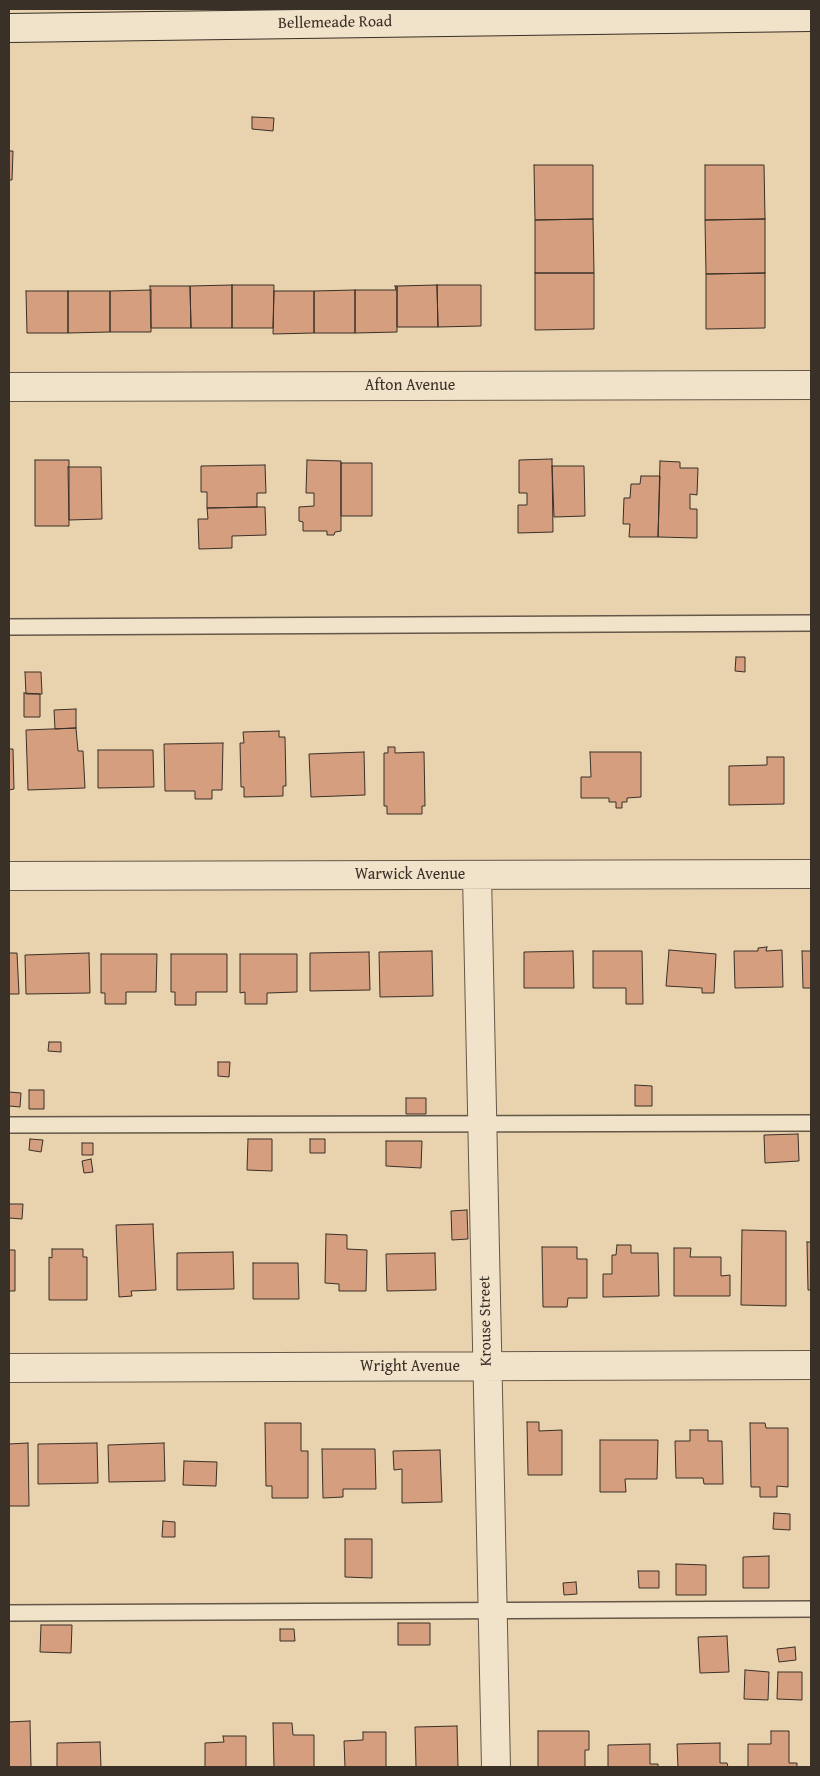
<!DOCTYPE html>
<style>
body{margin:0}
#map{position:relative;width:820px;height:1776px;overflow:hidden;background:#e9d2ae;font-family:"Gentium Book Plus",serif}
canvas{display:block}
.frame{position:absolute;inset:0;border:10px solid #393027;pointer-events:none}
</style>
<div id="map">
<canvas width="820" height="1776"></canvas>
<div class="frame"></div>
</div>
<script>
const g = document.querySelector('canvas').getContext('2d');
g.lineJoin = 'round';
function paint(path, color) { g.fillStyle = color; g.fill(path, 'evenodd'); }
const poly = rows => new Path2D(rows.map(r => 'M' + r).join(''));
function stroke(path, color, width, dash) { g.strokeStyle = color; g.lineWidth = width; g.lineCap = dash ? 'butt' : 'round'; g.setLineDash(dash || []); g.stroke(path); }
function write(font, color, halo, rows, align = 'center') {
  g.font = font + ' "Gentium Book Plus",serif'; g.lineWidth = 4.5; g.setLineDash([]); g.textBaseline = 'middle'; g.strokeStyle = halo; g.fillStyle = color; for (const [text, x, y, turn = 0] of rows) {
    g.save(); g.translate(x, y); g.rotate((+turn || 0) * Math.PI / 180); g.textAlign = isNaN(turn) ? turn : align; if (halo) g.strokeText(text, 0, 0); g.fillText(text, 0, 0); g.restore();
  }
}
const building = poly([
 [252,117,274,118,273,131,252,129,252,117],
 [9,151,13,151,12,180,9,180,9,151],
 [534,165,593,165,593,219,535,220,534,165],
 [705,165,764,165,765,219,705,220,705,165],
 [593,219,594,273,535,273,535,220,593,219],
 [765,219,765,273,706,274,705,220,765,219],
 [535,273,594,273,594,329,535,330,535,273],
 [765,273,765,328,706,329,706,274,765,273],
 [232,285,232,328,191,328,190,286,232,285],
 [232,285,274,285,273,328,232,328,232,285],
 [437,285,438,327,397,327,397,286,437,285],
 [437,285,481,285,481,326,438,327,437,285],
 [150,286,190,286,191,328,151,328,150,286],
 [395,286,397,286,397,332,355,333,355,290,396,290,395,286],
 [151,290,151,332,110,332,110,291,151,290],
 [355,290,355,333,314,333,314,291,355,290],
 [26,291,68,291,68,333,27,333,26,291],
 [68,291,110,291,110,332,68,333,68,291],
 [274,291,314,291,314,333,273,334,274,291],
 [552,459,553,532,518,533,518,505,527,505,527,493,519,493,519,460,552,459],
 [35,460,69,460,69,526,35,526,35,460],
 [307,460,341,461,341,531,335,532,334,535,327,535,327,531,303,531,303,522,299,521,299,507,314,506,314,493,306,493,307,460],
 [660,461,680,462,680,468,698,468,697,495,690,494,690,509,697,509,697,538,658,537,660,461],
 [341,463,372,463,372,516,341,516,341,463],
 [265,465,266,493,257,493,257,507,207,508,207,492,201,492,201,466,265,465],
 [552,466,584,466,585,516,554,517,552,466],
 [68,467,101,467,102,519,69,520,68,467],
 [641,476,660,476,658,537,629,537,630,524,623,524,624,498,630,498,631,484,640,484,641,476],
 [257,507,265,507,266,535,232,536,232,548,199,549,198,519,208,519,207,508,257,507],
 [736,657,745,657,745,672,735,671,736,657],
 [25,672,41,672,42,694,26,694,25,672],
 [24,693,40,694,40,717,24,717,24,693],
 [76,709,76,728,55,729,54,710,76,709],
 [76,728,78,751,83,751,85,788,28,790,26,730,76,728],
 [279,731,279,737,285,737,286,786,283,786,283,796,244,797,244,787,241,787,240,743,244,743,243,732,279,731],
 [9,737,9,749,13,749,14,789,9,790,9,737],
 [223,743,222,790,212,790,212,799,195,799,195,791,165,791,164,744,223,743],
 [388,747,395,747,395,753,424,752,425,806,422,806,422,814,387,814,387,806,384,806,384,753,388,753,388,747],
 [98,750,153,750,154,787,98,788,98,750],
 [364,752,365,795,311,797,309,754,364,752],
 [590,752,641,752,641,797,627,798,627,802,622,802,622,808,616,808,616,802,609,802,609,798,581,798,581,777,591,777,590,752],
 [767,757,784,757,784,804,729,805,729,766,767,765,767,757],
 [767,947,766,951,782,950,783,987,735,988,734,951,758,951,758,948,767,947],
 [669,950,716,954,714,993,702,993,702,988,666,986,669,950],
 [432,951,433,996,380,997,379,952,432,951],
 [573,951,574,988,524,988,524,952,573,951],
 [593,951,642,951,643,1004,626,1004,626,988,593,988,593,951],
 [802,951,811,951,811,988,803,988,802,951],
 [369,952,370,990,310,991,310,953,369,952],
 [9,953,17,953,19,994,9,994,9,953],
 [89,953,90,993,26,994,25,955,89,953],
 [101,954,157,954,156,992,126,992,126,1004,105,1004,105,993,101,993,101,954],
 [171,954,227,954,227,992,196,992,196,1005,175,1005,175,992,171,992,171,954],
 [240,954,297,954,297,992,267,993,267,1004,245,1004,245,992,240,993,240,954],
 [49,1042,61,1042,61,1052,48,1051,49,1042],
 [218,1062,230,1062,229,1077,218,1076,218,1062],
 [635,1085,652,1086,652,1106,635,1106,635,1085],
 [29,1090,44,1090,44,1109,29,1109,29,1090],
 [9,1092,21,1093,20,1107,9,1106,9,1092],
 [406,1098,426,1098,426,1114,406,1114,406,1098],
 [798,1134,799,1161,765,1163,764,1135,798,1134],
 [30,1139,43,1140,41,1152,29,1150,30,1139],
 [248,1139,272,1139,272,1171,247,1170,248,1139],
 [310,1139,325,1139,325,1153,310,1153,310,1139],
 [386,1141,422,1141,421,1168,386,1166,386,1141],
 [82,1143,93,1143,93,1155,82,1155,82,1143],
 [91,1159,93,1172,84,1173,82,1161,91,1159],
 [9,1204,23,1204,22,1219,9,1218,9,1204],
 [467,1210,468,1239,452,1240,451,1211,467,1210],
 [153,1224,156,1290,131,1291,132,1296,119,1297,116,1225,153,1224],
 [742,1230,786,1231,786,1306,741,1305,742,1230],
 [326,1234,347,1235,347,1249,367,1250,366,1291,339,1291,339,1284,325,1283,326,1234],
 [807,1242,811,1242,811,1290,808,1290,807,1242],
 [617,1245,631,1245,631,1253,658,1253,659,1296,603,1297,603,1274,612,1274,612,1255,616,1255,617,1245],
 [542,1247,577,1247,577,1259,587,1259,587,1298,568,1298,567,1307,543,1307,542,1247],
 [674,1248,691,1248,690,1257,721,1257,721,1276,730,1275,730,1296,674,1296,674,1248],
 [52,1249,83,1249,83,1257,87,1257,87,1300,49,1300,49,1257,52,1258,52,1249],
 [9,1250,15,1250,15,1291,9,1291,9,1250],
 [233,1252,234,1289,177,1290,177,1253,233,1252],
 [435,1253,436,1290,387,1291,386,1254,435,1253],
 [253,1263,298,1263,299,1299,253,1299,253,1263],
 [527,1422,539,1422,539,1431,562,1430,562,1475,528,1475,527,1422],
 [265,1423,301,1423,301,1451,308,1451,308,1498,272,1498,272,1486,266,1486,265,1423],
 [750,1423,765,1423,766,1428,788,1428,788,1487,777,1486,777,1497,760,1497,760,1487,751,1487,750,1423],
 [690,1430,708,1430,708,1441,722,1441,723,1484,704,1484,703,1478,676,1478,675,1441,690,1441,690,1430],
 [600,1440,658,1440,657,1479,625,1479,626,1492,600,1492,600,1440],
 [28,1443,29,1506,9,1506,9,1444,28,1443],
 [97,1443,98,1483,38,1484,38,1444,97,1443],
 [164,1443,165,1481,109,1482,108,1445,164,1443],
 [322,1449,375,1449,376,1489,343,1489,343,1497,323,1498,322,1449],
 [440,1450,442,1502,402,1503,402,1469,394,1470,393,1451,440,1450],
 [184,1461,217,1462,216,1486,183,1485,184,1461],
 [774,1513,790,1514,790,1530,773,1529,774,1513],
 [163,1521,175,1522,175,1537,162,1537,163,1521],
 [345,1539,372,1539,372,1578,345,1577,345,1539],
 [769,1556,769,1588,743,1588,743,1557,769,1556],
 [676,1564,706,1565,706,1595,676,1595,676,1564],
 [638,1571,659,1571,659,1588,639,1588,638,1571],
 [576,1582,577,1594,564,1595,563,1583,576,1582],
 [398,1623,430,1623,430,1645,398,1645,398,1623],
 [41,1625,72,1625,71,1653,40,1652,41,1625],
 [280,1629,294,1629,295,1641,280,1641,280,1629],
 [727,1636,729,1672,700,1673,698,1637,727,1636],
 [795,1647,796,1660,779,1662,777,1649,795,1647],
 [745,1670,769,1672,768,1700,744,1699,745,1670],
 [778,1672,802,1672,802,1700,777,1699,778,1672],
 [30,1721,31,1767,9,1767,9,1722,30,1721],
 [273,1723,292,1723,293,1735,314,1735,314,1767,274,1767,273,1723],
 [457,1726,458,1767,416,1767,415,1727,457,1726],
 [538,1731,589,1731,589,1750,585,1750,585,1767,538,1767,538,1731],
 [771,1731,789,1731,789,1763,797,1763,797,1767,748,1767,748,1744,771,1744,771,1731],
 [363,1732,386,1732,386,1767,345,1767,344,1741,363,1740,363,1732],
 [223,1736,246,1736,246,1767,205,1767,205,1743,224,1742,223,1736],
 [100,1742,101,1767,57,1767,57,1743,100,1742],
 [720,1743,720,1763,727,1763,728,1767,678,1767,677,1744,720,1743],
 [650,1744,650,1764,658,1764,658,1767,608,1767,608,1745,650,1744]
]);
paint(building, '#d59e7e');
stroke(building, '#393027', 1);
const lane = poly([
 [9,627,811,623],
 [9,1125,811,1123],
 [9,1613,811,1609]
]);
const street = poly([
 [9,387,811,385],
 [477,875,496,1767],
 [9,876,811,874],
 [9,1368,811,1365]
]);
const secondary = poly([
 [9,28,811,17]
]);
stroke(lane, '#655849', 18);
stroke(street, '#655849', 30);
stroke(secondary, '#393027', 30);
stroke(lane, '#f1e2ca', 15);
stroke(street, '#f1e2ca', 28);
stroke(secondary, '#f1e2ca', 28);
write('16px', '#393027', '#f1e2ca', [
 ["Bellemeade Road",335,23,-1],
 ["Afton Avenue",410,386],
 ["Warwick Avenue",410,875],
 ["Krouse Street",486,1321,-91],
 ["Wright Avenue",410,1367]
]);
</script>
